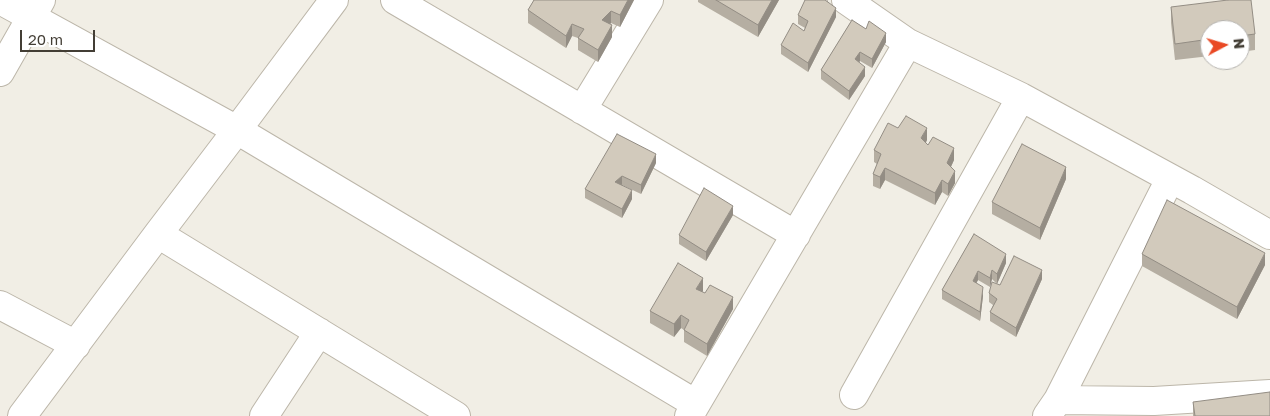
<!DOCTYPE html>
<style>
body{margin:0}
#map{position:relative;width:1270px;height:416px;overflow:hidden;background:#f1eee5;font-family:"Golos Text",sans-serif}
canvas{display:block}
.north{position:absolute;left:1200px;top:20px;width:50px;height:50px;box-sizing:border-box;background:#fff;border:1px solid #b4b2ae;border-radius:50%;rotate:84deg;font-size:14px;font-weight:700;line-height:20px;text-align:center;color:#433e35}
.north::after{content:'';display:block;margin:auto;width:18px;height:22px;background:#e94924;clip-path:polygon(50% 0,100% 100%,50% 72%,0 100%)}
.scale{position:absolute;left:20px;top:30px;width:75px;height:22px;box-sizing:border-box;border:2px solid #433e35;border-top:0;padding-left:6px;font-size:15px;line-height:18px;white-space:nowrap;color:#433e35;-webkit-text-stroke:4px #fff;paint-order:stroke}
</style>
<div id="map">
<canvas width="1270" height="416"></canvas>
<div class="north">N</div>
<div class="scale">20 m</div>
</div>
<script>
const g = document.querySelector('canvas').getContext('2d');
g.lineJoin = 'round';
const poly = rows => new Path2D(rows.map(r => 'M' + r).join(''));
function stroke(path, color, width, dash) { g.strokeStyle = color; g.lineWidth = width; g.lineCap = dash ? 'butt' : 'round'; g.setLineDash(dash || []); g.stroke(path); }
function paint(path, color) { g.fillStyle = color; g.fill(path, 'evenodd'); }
const minor = poly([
 [0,0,237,130,696,404],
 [395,0,796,235],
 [846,0,908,43,1021,97,1192,190,1270,235],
 [0,72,41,0],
 [582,110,649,0],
 [158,234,456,416],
 [0,305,76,345],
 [854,395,1021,97],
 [1058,400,1154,401,1270,394],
 [22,416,158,234,237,130,334,0],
 [264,416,319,332],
 [689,416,908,43],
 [1047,416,1058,400,1170,179]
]);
stroke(minor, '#bcb6a9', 30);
stroke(minor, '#fff', 28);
paint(poly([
 [534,0,634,0,620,27,611,23,610,24,612,37,598,62,578,50,578,38,572,36,566,48,528,23,528,10],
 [698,0,779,0,758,37,698,2],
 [828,0,828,2,836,17,808,72,781,54,781,45,804,31,805,28,798,24,798,15],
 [1171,7,1255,34,1255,50,1240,52,1240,30,1210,30,1210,56,1175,60,1171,23],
 [852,20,886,42,872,68,860,61,859,62,865,76,849,100,821,79,821,70],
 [927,140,926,143,928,145,954,160,951,167,955,183,948,196,942,192,935,205,885,180,880,189,873,186,873,174,877,164,874,162,874,150],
 [656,163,641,194,622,185,632,199,622,218,585,198,585,189],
 [1066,179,1040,240,992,214,992,202],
 [733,215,706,261,679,244,679,235],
 [974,234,1006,263,997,284,992,279,990,287,978,280,976,283,983,296,980,321,942,299,942,290],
 [1142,254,1265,265,1237,319,1142,266],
 [1042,279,1016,337,990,321,990,312,993,305,989,302,989,293,1000,285],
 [703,291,702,292,733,309,707,356,684,342,684,330,681,328,674,337,650,323,650,311],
 [1193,402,1270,416,1193,416]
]), '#b5aea2');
paint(poly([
 [628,0,634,0,620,27,620,15],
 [772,0,779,0,758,37,758,25],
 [836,8,836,17,808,72,808,63],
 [611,11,611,23,602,32,602,20],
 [572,24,572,36,566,48,566,36],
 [612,25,612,37,598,62,598,50],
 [886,33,886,42,872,68,872,59],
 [860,52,860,61,855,68,855,59],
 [865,67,865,76,849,100,849,91],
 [927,128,927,140,921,150,921,138],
 [954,148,954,160,947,175,947,163],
 [656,154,656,163,641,194,641,185],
 [1066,167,1066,179,1040,240,1040,228],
 [885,168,885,180,880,189,880,177],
 [955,171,955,183,948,196,948,184],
 [622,176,622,185,615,182],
 [942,180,942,192,935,205,935,193],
 [632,190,632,199,622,218,622,209],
 [733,206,733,215,706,261,706,252],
 [1265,253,1265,265,1237,319,1237,307],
 [1006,254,1006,263,997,284,997,274],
 [992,270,992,279,990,287,990,278],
 [1042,270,1042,279,1016,337,1016,328],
 [978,271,978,280,973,290,973,281],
 [703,278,703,291,696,302,696,289],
 [983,287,983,296,980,321,980,312],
 [733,297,733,309,707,356,707,344],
 [681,315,681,328,674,337,674,324]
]), '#938d84');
const building = poly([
 [534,0,628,0,620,15,611,11,602,20,612,25,598,50,578,38,584,29,572,24,566,36,528,10,534,0],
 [716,0,772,0,758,25,716,0],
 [805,0,825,0,836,8,808,63,781,45,793,23,804,31,808,21,798,15,805,0],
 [1228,0,1251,0,1255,34,1240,36,1240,30,1210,30,1210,39,1175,44,1171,7,1228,0],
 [852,20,866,29,869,21,886,33,872,59,860,52,855,59,865,67,849,91,821,70,852,20],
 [906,116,927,128,921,138,928,145,933,137,954,148,947,163,955,171,948,184,942,180,935,193,885,168,880,177,873,174,881,154,874,150,888,123,898,128,906,116],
 [617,134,656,154,641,185,622,176,615,182,632,190,622,209,585,189,617,134],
 [1022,144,1066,167,1040,228,992,202,1022,144],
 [704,188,733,206,706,252,679,235,704,188],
 [1167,200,1265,253,1237,307,1142,254,1167,200],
 [974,234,1006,254,997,274,992,270,990,278,978,271,973,281,983,287,980,312,942,290,974,234],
 [1014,256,1042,270,1016,328,990,312,997,299,989,293,992,282,1000,285,1014,256],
 [678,263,703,278,696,289,705,293,710,285,733,297,707,344,684,330,689,320,681,315,674,324,650,311,678,263],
 [1270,392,1270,416,1195,416,1193,402,1270,392]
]);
paint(building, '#d2cabc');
stroke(building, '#938d84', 1);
</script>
